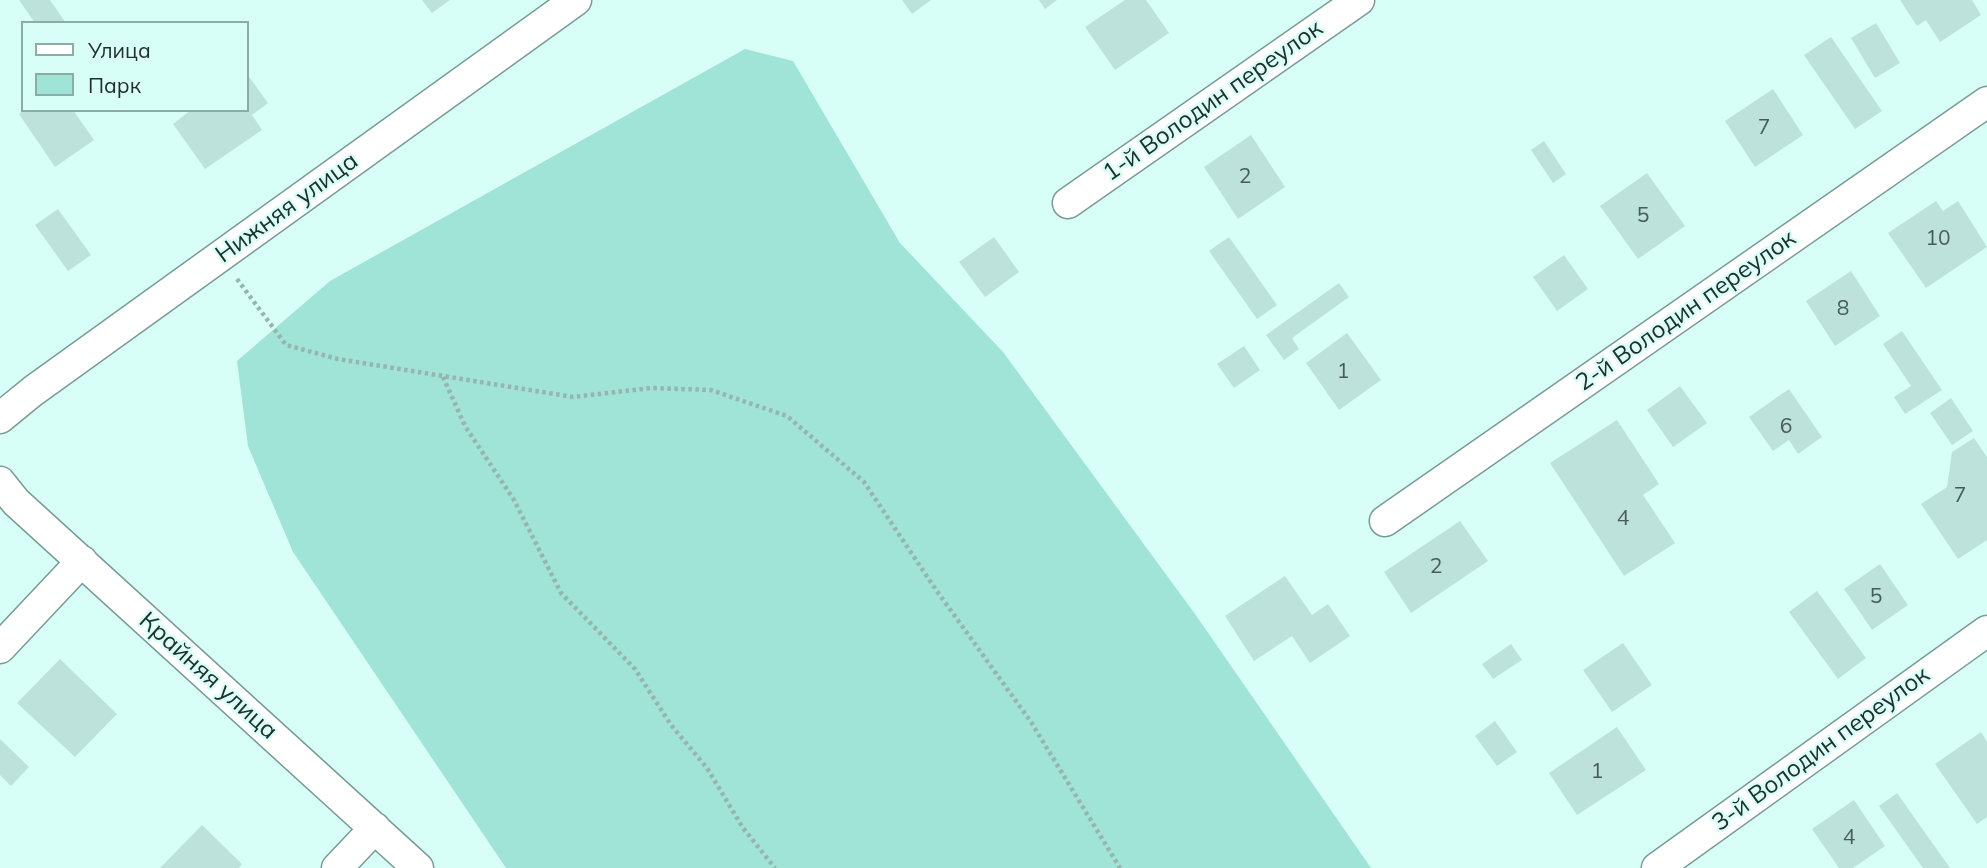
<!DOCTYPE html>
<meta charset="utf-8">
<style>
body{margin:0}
#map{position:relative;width:1987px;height:868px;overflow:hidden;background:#d8fff7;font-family:Mulish,sans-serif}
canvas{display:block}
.legend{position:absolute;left:21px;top:21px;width:228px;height:91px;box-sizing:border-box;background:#d8fff7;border:2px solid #8eaca6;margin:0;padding:9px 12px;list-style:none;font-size:21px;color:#202f2c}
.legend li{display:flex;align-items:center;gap:14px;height:35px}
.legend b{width:35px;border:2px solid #8eaca6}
</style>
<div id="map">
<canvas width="1987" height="868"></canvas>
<ul class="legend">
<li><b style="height:9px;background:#fff"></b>Улица</li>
<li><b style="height:19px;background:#a0e3d7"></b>Парк</li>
</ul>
</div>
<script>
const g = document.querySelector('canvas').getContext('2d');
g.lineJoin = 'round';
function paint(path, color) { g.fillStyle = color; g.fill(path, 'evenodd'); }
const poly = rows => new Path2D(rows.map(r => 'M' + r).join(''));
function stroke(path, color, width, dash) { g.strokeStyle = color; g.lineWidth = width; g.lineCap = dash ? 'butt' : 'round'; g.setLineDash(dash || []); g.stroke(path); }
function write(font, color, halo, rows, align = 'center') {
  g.font = font + ' Mulish,sans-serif'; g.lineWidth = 5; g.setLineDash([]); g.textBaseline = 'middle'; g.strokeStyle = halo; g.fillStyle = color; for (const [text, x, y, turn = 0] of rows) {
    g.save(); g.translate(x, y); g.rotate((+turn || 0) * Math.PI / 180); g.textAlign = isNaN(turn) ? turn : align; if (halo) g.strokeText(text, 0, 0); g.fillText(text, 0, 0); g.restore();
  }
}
paint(poly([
 [745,49,793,61,900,243,1003,352,1195,614,1371,868,506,868,293,552,248,446,237,361,330,281]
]), '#a0e3d7');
paint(poly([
 [19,0,50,0,66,23,35,23],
 [422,0,450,0,432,13],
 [902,0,931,0,912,14],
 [1039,0,1057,0,1045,9],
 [1125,0,1146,0,1169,33,1115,70,1085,27],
 [1900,0,1972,0,1981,15,1940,42,1926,20,1917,26],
 [1876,23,1900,63,1875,78,1851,38],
 [1831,37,1882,111,1855,129,1804,55],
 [247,74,268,103,252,115,262,130,205,169,173,124,191,110,247,110],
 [1773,89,1803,135,1755,167,1725,121],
 [24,110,73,110,94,140,55,167,19,114],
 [1251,135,1285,187,1238,219,1204,167],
 [1544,141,1566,174,1553,183,1531,150],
 [1647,173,1685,226,1638,259,1600,206],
 [1936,201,1943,211,1958,201,1987,247,1926,288,1888,233],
 [58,209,91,255,68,271,35,225],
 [994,237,1019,272,985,297,959,262],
 [1229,237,1277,305,1257,319,1209,251],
 [1564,255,1588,289,1557,311,1533,277],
 [1851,271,1880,316,1835,346,1806,301],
 [1339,283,1349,297,1292,338,1299,349,1284,360,1266,335],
 [1902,331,1942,390,1905,414,1894,397,1911,386,1883,344],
 [1347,333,1381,380,1339,410,1306,363],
 [1244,346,1260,370,1234,388,1217,364],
 [1680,386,1707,423,1673,447,1647,410],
 [1789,389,1822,437,1798,454,1789,440,1773,451,1749,417],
 [1951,398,1973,431,1952,445,1930,413],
 [1617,420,1659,484,1643,495,1675,543,1624,576,1550,463],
 [1974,438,1987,457,1987,540,1958,559,1921,504,1947,487,1952,452],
 [1460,521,1488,561,1411,613,1384,572],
 [1880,564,1908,605,1872,630,1844,589],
 [1285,576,1312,615,1328,604,1350,636,1310,663,1292,636,1254,661,1225,616],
 [1817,591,1866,658,1838,679,1789,612],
 [1623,643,1652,685,1612,712,1583,670],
 [1511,644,1522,660,1493,679,1482,664],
 [60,659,117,714,75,757,17,703],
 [1495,721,1517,752,1497,766,1475,736],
 [1617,727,1646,770,1577,815,1549,773],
 [1981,732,1987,742,1987,817,1977,824,1935,764],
 [0,739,29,767,11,786,0,775],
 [1897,793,1950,868,1923,868,1879,806],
 [1854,800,1885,846,1853,868,1839,868,1812,829],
 [202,825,242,864,239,868,160,868]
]), '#bce2db');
const minor = poly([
 [1068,203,1359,0],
 [0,418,33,391,576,0],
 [0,482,16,502,418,868],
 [1385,521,1987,102],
 [0,648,82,561],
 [337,868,375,828],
 [1657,868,1987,631]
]);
stroke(minor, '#789c95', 33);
stroke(poly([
 [237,279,286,345,338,359,573,397,651,388,711,390,787,416,864,482,934,587,1031,722,1120,868],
 [443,377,465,426,514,500,561,593,635,669,671,725,707,768,743,828,775,868]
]), '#97b5af', 4.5, [3.5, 3.5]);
stroke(minor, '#fff', 30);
write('21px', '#475c58', null, [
 ["7",1764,128],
 ["2",1245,177],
 ["5",1643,216],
 ["10",1938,239],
 ["8",1843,309],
 ["1",1343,372],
 ["6",1786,427],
 ["7",1960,496],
 ["4",1623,519],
 ["2",1436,567],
 ["5",1876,597],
 ["1",1597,772],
 ["4",1849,838]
]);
write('24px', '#202f2c', '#d8fff7', [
 ["1-й Володин переулок",1213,101,-35],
 ["Нижняя улица",287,208,-36],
 ["2-й Володин переулок",1686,311,-35],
 ["Крайняя улица",208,676,42],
 ["3-й Володин переулок",1821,749,-36]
]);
</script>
